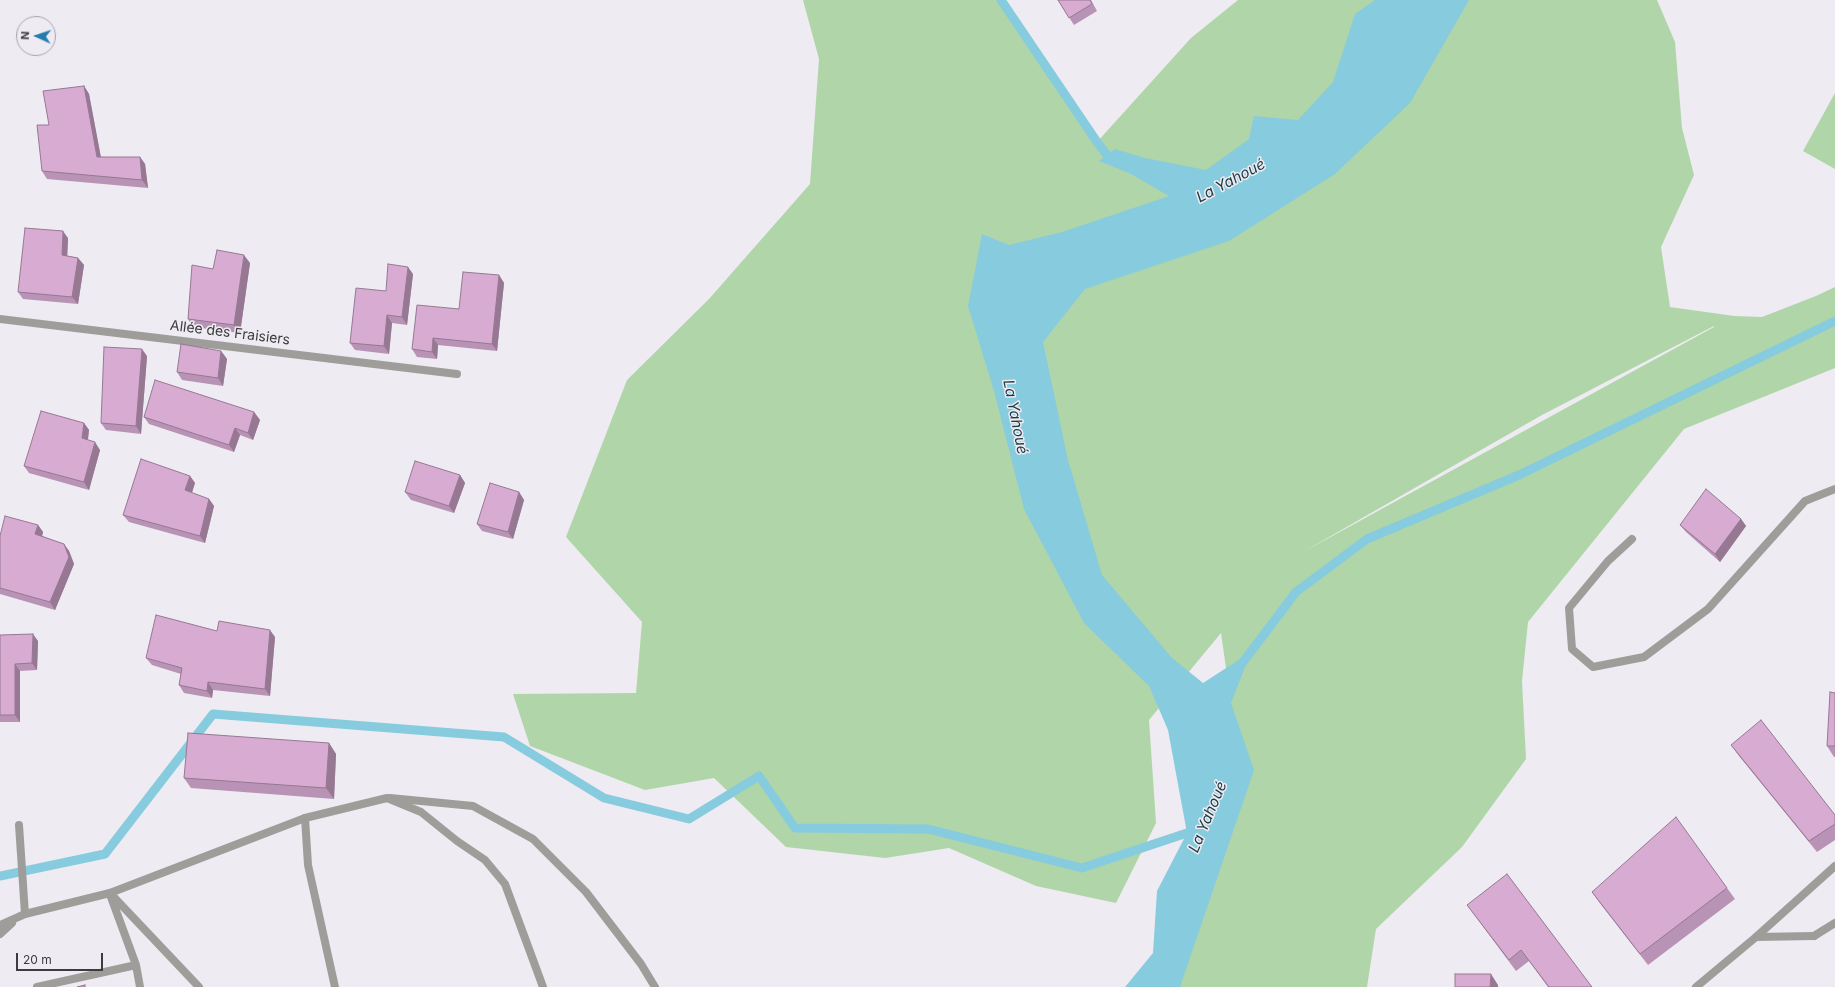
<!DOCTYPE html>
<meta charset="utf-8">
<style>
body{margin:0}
#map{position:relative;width:1835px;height:987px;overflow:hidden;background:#eeebf2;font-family:Inter,sans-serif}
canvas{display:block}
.north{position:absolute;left:16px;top:16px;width:40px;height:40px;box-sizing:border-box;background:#eeebf2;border:1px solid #a7a5aa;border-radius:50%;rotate:273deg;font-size:11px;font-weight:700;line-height:16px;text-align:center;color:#3c3b3d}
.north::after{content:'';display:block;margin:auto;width:14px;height:18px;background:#267dac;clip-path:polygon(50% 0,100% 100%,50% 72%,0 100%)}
.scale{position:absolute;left:16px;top:953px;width:87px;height:18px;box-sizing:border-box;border:2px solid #3c3b3d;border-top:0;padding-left:5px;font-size:12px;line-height:14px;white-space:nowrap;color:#3c3b3d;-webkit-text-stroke:3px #eeebf2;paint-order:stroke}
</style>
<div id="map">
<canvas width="1835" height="987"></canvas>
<div class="north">N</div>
<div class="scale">20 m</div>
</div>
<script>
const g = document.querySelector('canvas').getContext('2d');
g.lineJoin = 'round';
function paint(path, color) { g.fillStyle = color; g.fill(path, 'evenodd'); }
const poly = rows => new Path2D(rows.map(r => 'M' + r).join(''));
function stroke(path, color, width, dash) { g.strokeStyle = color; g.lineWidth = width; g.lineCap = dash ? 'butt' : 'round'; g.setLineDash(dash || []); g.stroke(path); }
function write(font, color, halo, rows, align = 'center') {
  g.font = font + ' Inter,sans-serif'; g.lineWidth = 3; g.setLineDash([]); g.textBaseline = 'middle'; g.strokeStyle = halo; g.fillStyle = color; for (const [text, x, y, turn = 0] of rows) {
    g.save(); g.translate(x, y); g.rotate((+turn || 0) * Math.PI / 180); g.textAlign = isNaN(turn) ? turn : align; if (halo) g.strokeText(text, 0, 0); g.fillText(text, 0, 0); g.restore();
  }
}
paint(poly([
 [803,0,1001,0,1097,142,1191,38,1238,0,1657,0,1675,42,1682,128,1694,175,1661,247,1670,307,1734,316,1762,317,1816,296,1835,287,1835,368,1684,429,1528,622,1522,681,1526,759,1462,847,1376,929,1367,987,1177,987,1231,703,1221,633,1149,720,1156,823,1116,903,1036,886,949,848,885,858,786,847,714,778,645,790,530,746,513,694,636,693,642,622,566,537,627,380,709,299,810,184,819,59],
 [1714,326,1714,327,1303,552,1542,415],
 [1835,93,1835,169,1803,151]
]), '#b0d5a9');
paint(poly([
 [1375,0,1469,0,1410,103,1335,174,1229,241,1085,289,1043,342,1068,460,1102,575,1172,658,1203,683,1251,652,1231,703,1254,770,1180,987,1125,987,1153,953,1157,891,1187,833,1168,730,1149,686,1084,623,1024,509,994,391,968,306,982,234,1009,245,1062,232,1169,196,1131,174,1099,161,1115,149,1145,158,1206,170,1249,139,1254,116,1298,120,1333,82,1355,14]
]), '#87cbde');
stroke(poly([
 [1001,0,1097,142,1107,155,1117,159],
 [1243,662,1296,592,1367,539,1519,475,1835,321],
 [0,876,105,854,213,714,504,737,604,798,689,819,759,776,795,828,928,829,1082,868,1187,833]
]), '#87cbde', 9);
stroke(poly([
 [1632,539,1608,561,1569,608,1572,649,1593,667,1644,657,1708,609,1805,501,1835,489],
 [390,798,473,806,533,839,586,892,641,964,655,987],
 [305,818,308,865,335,987],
 [19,825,25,914],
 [110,893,199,987],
 [111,897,136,965,140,987],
 [1814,936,1835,923],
 [1756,937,1835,866],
 [37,987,136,965]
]), '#9f9d9a', 8);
stroke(poly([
 [0,319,457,374],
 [0,925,25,914,110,893,305,818,387,798,421,812,457,841,485,860,505,884,543,987],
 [0,934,12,923],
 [1696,987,1756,937,1814,936]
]), '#9f9d9a', 8);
paint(poly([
 [1058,0,1091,0,1097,11,1074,25],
 [84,86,89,94,101,157,140,157,145,164,148,188,47,179,42,171,49,125],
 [68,238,67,256,78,258,84,265,78,304,23,299,18,292],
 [250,263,240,333,193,327,188,319,213,269],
 [413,274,407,325,392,323,389,354,355,350,350,343,386,291],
 [499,275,504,283,497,351,438,345,437,359,417,357,412,349],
 [221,351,227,359,223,386,182,380,177,372],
 [147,356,141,434,106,430,101,423],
 [254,412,260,420,253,440,240,435,234,452,149,424,144,417],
 [84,423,89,430,88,440,100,450,89,490,29,473,24,466],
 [460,475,465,483,454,513,411,500,405,492],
 [190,476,195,483,192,493,209,499,214,506,205,543,129,522,123,515],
 [519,492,524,500,513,539,482,531,477,524],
 [1741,519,1746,526,1720,562,1686,532,1680,525],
 [38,525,43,532,42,536,64,544,69,551,74,564,55,610,0,594,0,536],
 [217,631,275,637,270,696,213,690,212,698,184,693,179,685,181,674,152,665,146,658],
 [0,635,38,641,37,670,20,671,20,722,0,722],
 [1835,693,1835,757,1834,757,1827,746],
 [329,743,336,754,334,799,191,788,184,778],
 [1731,745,1835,815,1835,840,1817,852,1739,756],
 [1727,888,1735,899,1648,965,1599,902,1592,892],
 [1467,905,1592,987,1548,987,1529,961,1516,971]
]), '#b993b5');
paint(poly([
 [84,86,89,94,102,164,97,157],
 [140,157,145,164,148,188,142,180],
 [63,231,68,238,67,263,62,255],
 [244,255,250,263,240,333,234,325],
 [78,258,84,265,78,304,72,297],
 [408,267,413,274,407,325,402,317],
 [499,275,504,283,497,351,492,344],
 [387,315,392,323,389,354,384,346],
 [433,338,438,345,437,359,432,352],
 [142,349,147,356,141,434,136,426],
 [221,351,227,359,223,386,218,378],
 [254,412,260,420,253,440,248,433],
 [84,423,89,430,87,445,82,438],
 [235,428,240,435,234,452,229,445],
 [95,442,100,450,89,490,84,482],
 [460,475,465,483,454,513,449,506],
 [190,476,195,483,190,498,185,490],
 [519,492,524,500,513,539,508,532],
 [209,499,214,506,205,543,200,536],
 [1741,519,1746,526,1720,562,1715,554],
 [38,525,43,532,41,541,35,534],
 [64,544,69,551,74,564,55,610,50,602],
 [270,630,275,637,270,696,265,689],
 [33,634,38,641,37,670,32,663],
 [15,664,20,671,20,722,15,715],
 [208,682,213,690,212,698,207,691],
 [329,743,336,754,334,799,326,788],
 [1491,974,1498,985,1498,987,1490,987]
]), '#967893');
const building = poly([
 [1058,0,1090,0,1092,4,1069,18,1058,0],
 [84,86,97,157,140,157,142,180,42,171,37,125,49,125,43,91,84,86],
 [25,228,63,231,62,255,78,258,72,297,18,292,25,228],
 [217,250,244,255,234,325,188,319,192,265,213,269,217,250],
 [388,264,408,267,402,317,387,315,384,346,350,343,356,288,386,291,388,264],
 [463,272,499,275,492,344,433,338,432,352,412,349,417,305,459,309,463,272],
 [181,344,221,351,218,378,177,372,181,344],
 [104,347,142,349,136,426,101,423,104,347],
 [155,380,254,412,248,433,235,428,229,445,144,417,155,380],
 [41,411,84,423,82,438,95,442,84,482,24,466,41,411],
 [141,459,190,476,185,490,209,499,200,536,123,515,141,459],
 [415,461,460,475,449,506,405,492,415,461],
 [490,483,519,492,508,532,477,524,490,483],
 [1706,489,1741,519,1715,554,1680,525,1706,489],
 [5,516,38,525,35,534,64,544,69,557,50,602,0,588,0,536,5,516],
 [156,615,217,631,219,621,270,630,265,689,208,682,207,691,179,685,182,668,146,658,156,615],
 [33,634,32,663,15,664,15,715,0,715,0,635,33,634],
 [1830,692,1835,693,1835,746,1827,746,1830,692],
 [1761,720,1835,815,1835,824,1809,841,1731,745,1761,720],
 [188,733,329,743,326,788,184,778,188,733],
 [1676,817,1727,888,1640,954,1592,892,1676,817],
 [1507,874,1592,987,1549,987,1521,950,1509,960,1467,905,1507,874],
 [1455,974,1491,974,1490,987,1455,987,1455,974],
 [85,985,85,987,77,987,85,985]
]);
paint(building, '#d7abd2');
stroke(building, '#967893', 1);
write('14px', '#3c3b3d', '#eeebf2', [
 ["Allée des Fraisiers",230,333,7]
]);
write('italic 15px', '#1a3b44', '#eeebf2', [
 ["La Yahoué",1231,181,-28],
 ["La Yahoué",1015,417,79],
 ["La Yahoué",1208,817,-67]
]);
</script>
